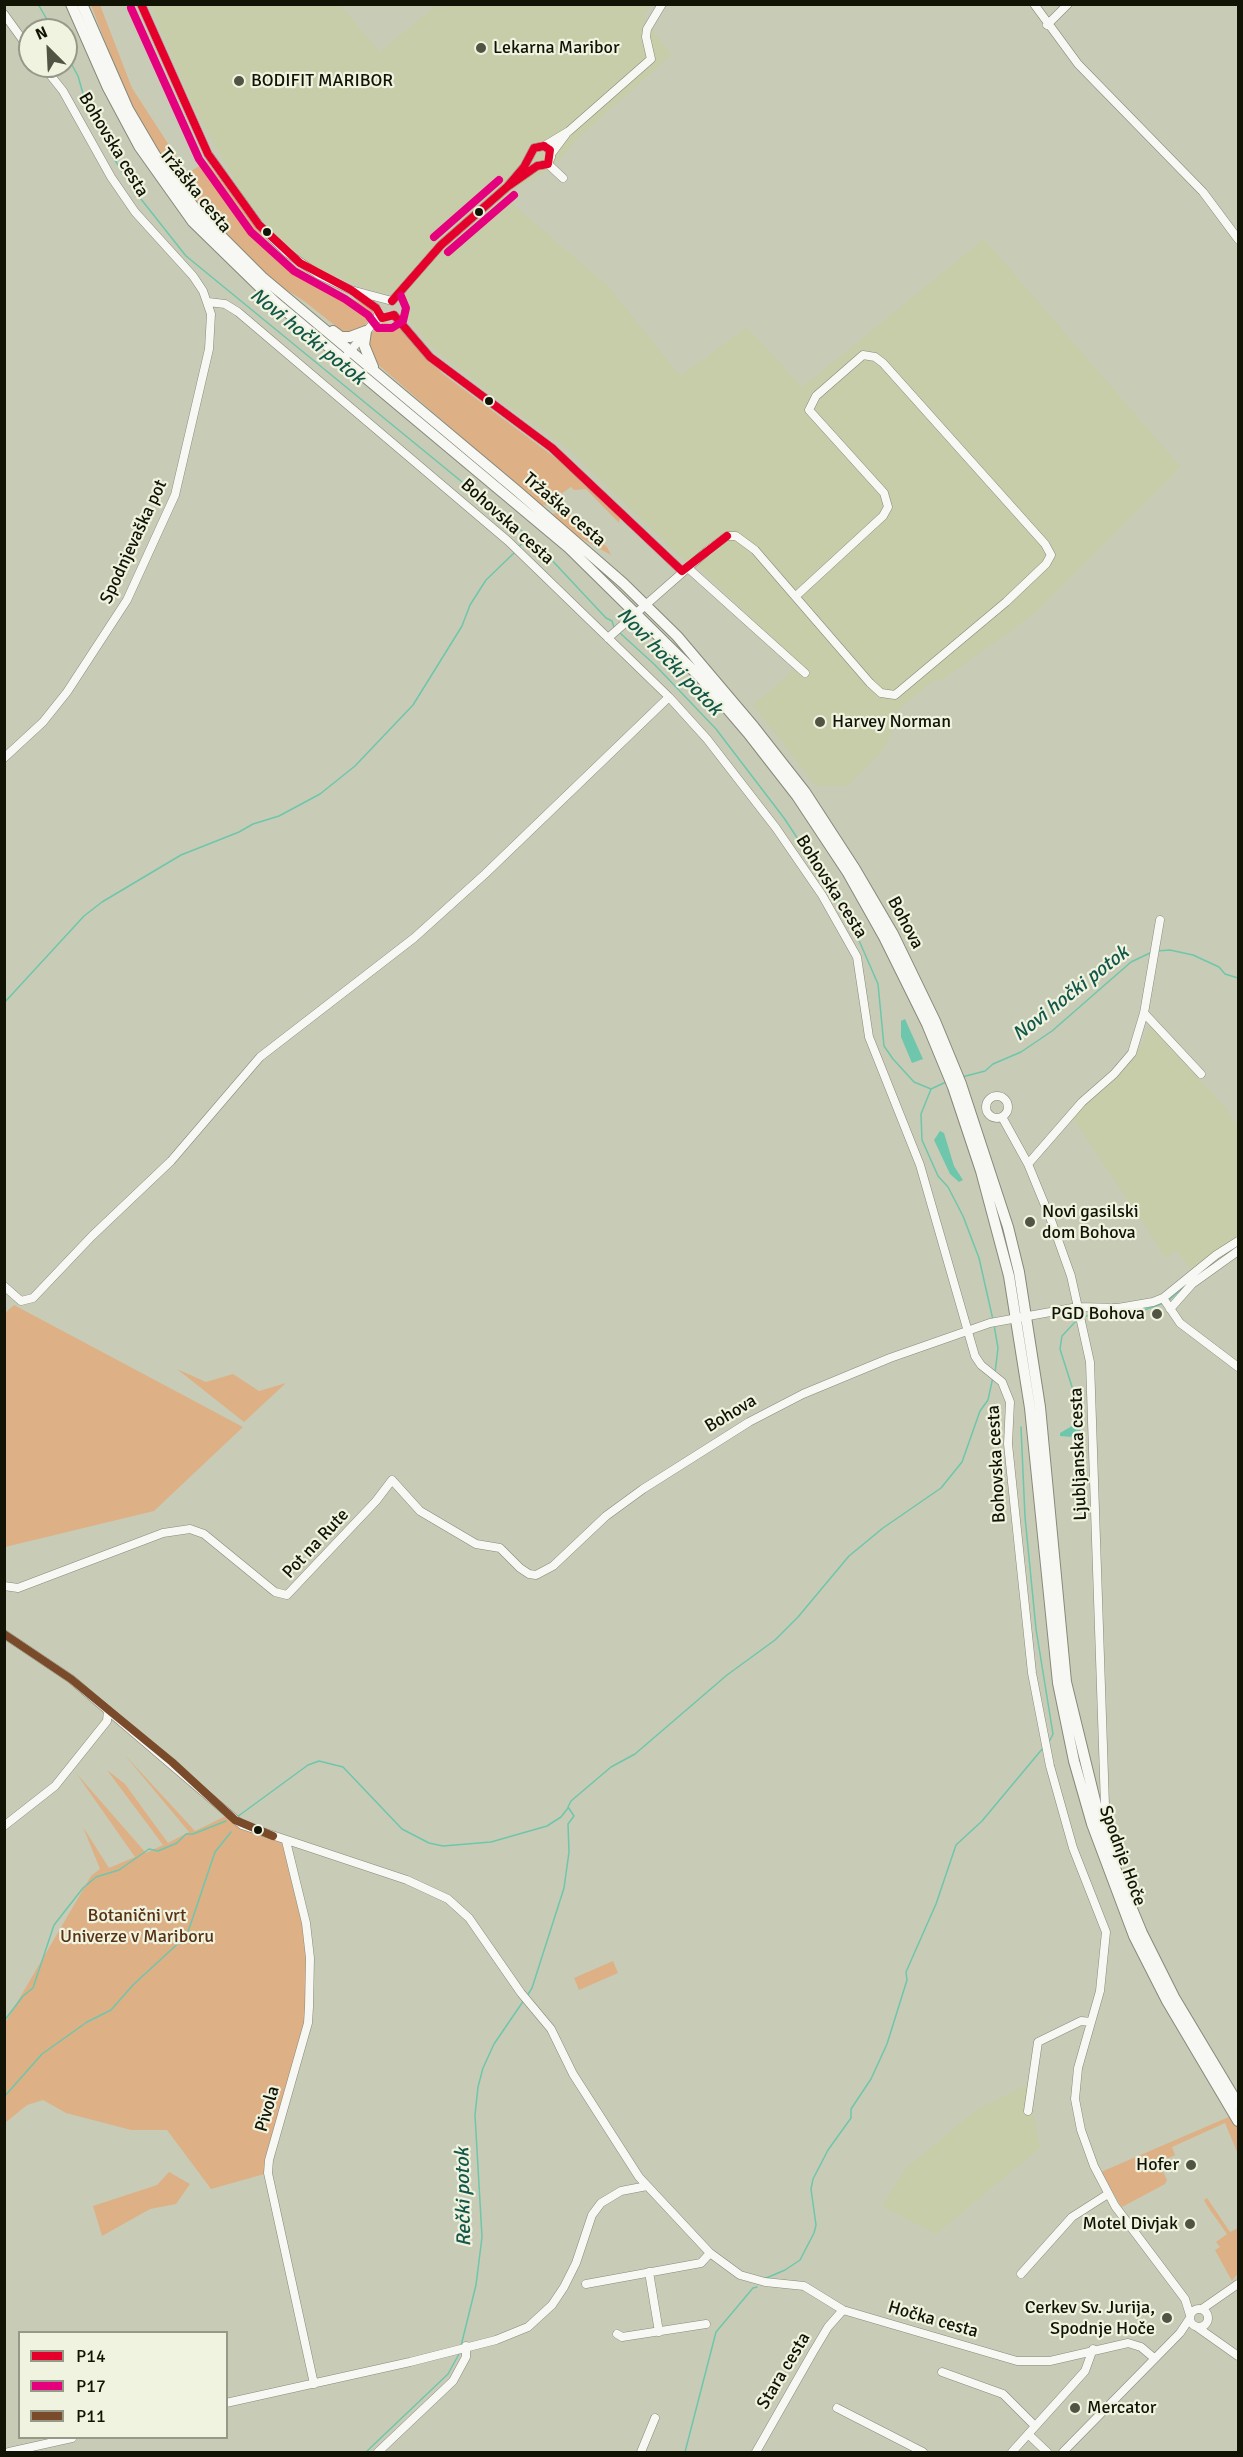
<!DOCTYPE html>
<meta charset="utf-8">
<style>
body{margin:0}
#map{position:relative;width:1243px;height:2457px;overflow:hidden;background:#c8ccb6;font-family:Signika,sans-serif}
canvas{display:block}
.frame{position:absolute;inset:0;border:6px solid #111305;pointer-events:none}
.legend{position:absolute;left:18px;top:2331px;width:210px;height:108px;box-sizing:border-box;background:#f0f3df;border:2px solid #979988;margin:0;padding:8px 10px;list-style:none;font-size:18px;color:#111305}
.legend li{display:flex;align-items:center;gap:12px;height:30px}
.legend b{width:30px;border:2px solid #979988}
.north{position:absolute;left:18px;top:18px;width:60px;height:60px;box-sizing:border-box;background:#f0f3df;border:2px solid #979988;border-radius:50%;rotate:336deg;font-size:16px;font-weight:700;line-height:24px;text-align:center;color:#111305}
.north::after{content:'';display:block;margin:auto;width:21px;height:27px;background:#515443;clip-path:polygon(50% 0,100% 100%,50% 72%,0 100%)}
</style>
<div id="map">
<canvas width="1243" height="2457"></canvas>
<div class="frame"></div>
<ul class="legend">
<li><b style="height:8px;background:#e4002b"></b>P14</li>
<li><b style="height:8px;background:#e5007d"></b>P17</li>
<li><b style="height:8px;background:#7a4b2a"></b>P11</li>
</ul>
<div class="north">N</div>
</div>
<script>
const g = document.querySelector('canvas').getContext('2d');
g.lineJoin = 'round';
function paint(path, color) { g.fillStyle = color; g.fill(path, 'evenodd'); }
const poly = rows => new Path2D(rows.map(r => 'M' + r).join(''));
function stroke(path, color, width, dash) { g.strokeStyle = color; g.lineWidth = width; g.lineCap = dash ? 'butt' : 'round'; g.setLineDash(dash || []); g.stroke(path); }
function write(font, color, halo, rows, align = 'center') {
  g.font = font + ' Signika,sans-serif'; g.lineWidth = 4.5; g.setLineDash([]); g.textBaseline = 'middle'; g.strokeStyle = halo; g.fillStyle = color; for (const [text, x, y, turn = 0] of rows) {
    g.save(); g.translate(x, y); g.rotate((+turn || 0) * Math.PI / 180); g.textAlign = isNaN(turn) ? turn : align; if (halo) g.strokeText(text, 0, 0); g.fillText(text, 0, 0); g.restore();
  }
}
paint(poly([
 [150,5,340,5,380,52,436,5,651,5,643,16,671,55,575,141,563,157,543,174,520,186,507,199,609,287,680,376,747,327,802,387,984,239,1181,467,1034,614,941,681,935,679,888,719,892,731,886,747,847,786,816,786,753,705,800,665,700,569,681,558,567,448,500,401,429,345,406,316,402,303,395,294,374,291,324,272,305,260,277,236,241,192,195,109],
 [1149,1025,1225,1107,1238,1128,1238,1237,1191,1269,1176,1250,1166,1258,1073,1118,1085,1102,1144,1043],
 [1028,2084,1040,2148,936,2234,882,2206,905,2169,976,2110]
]), '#c7cda9');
paint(poly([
 [91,5,100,5,132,88,187,173,207,162,277,254,313,280,371,308,373,314,362,329,351,333,343,332,304,301,282,287,249,259,196,204,151,140,128,101],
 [383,322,396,325,443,374,561,462,620,518,619,523,586,489,574,490,571,487,555,498,558,503,552,506,541,505,534,500,375,362,367,342,371,333],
 [562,510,573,516,607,547,611,555,568,531,551,515],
 [14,1305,243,1427,154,1511,5,1547,4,1314],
 [177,1369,206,1382,233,1374,259,1391,286,1383,244,1422],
 [124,1754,195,1831,228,1815,286,1841,306,1923,309,2007,268,2173,211,2189,167,2130,131,2130,66,2113,43,2100,27,2105,5,2123,5,2023,91,1876,100,1869,83,1827,109,1868,135,1857,76,1773,146,1853,163,1845,107,1770,125,1784,168,1843,189,1832],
 [613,1961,618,1973,579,1990,574,1978],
 [1231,2116,1238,2129,1238,2154,1225,2123,1172,2147,1175,2155,1159,2163,1167,2180,1165,2184,1122,2207,1119,2203,1101,2172],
 [169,2172,190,2184,176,2204,150,2209,102,2236,93,2206,157,2185],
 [1207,2198,1230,2232,1238,2228,1238,2273,1232,2281,1215,2250,1220,2247,1216,2242,1227,2234,1208,2207,1204,2200]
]), '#ddb086');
paint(poly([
 [905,1019,923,1059,912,1063,901,1037,901,1021],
 [940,1131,944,1133,954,1166,963,1180,959,1182,950,1174,934,1140],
 [1082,1412,1083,1421,1080,1431,1072,1437,1060,1436,1060,1433,1072,1426]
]), '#6ec6ac');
stroke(poly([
 [38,4,53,30],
 [66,54,78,76,88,111,113,157,133,189,186,256,533,540,606,618,612,621,614,627],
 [519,547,527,537],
 [620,633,655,665,716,729,784,818,847,913,878,984,884,1046,893,1059,914,1082,931,1089,946,1082],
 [1157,951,1170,950,1193,955,1219,967,1225,974,1238,978],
 [4,1003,84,916,102,902,181,855,239,832,253,824,279,816,320,794,355,766,413,705,462,626,470,605,486,580,514,553],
 [962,1077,985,1071,993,1064,1021,1052,1052,1031,1131,962,1152,952],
 [931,1089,921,1114,922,1140,938,1176,948,1187,963,1216,979,1258,993,1320],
 [1168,1301,1187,1284],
 [1086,1316,1144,1310,1164,1303],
 [1076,1321,1062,1336,1060,1349,1080,1412],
 [994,1325,998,1348,995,1373],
 [1021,1427,1025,1517,1036,1629,1053,1734,1049,1742],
 [237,1817,308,1765,319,1761,343,1767,402,1829,429,1843,443,1846,491,1842,547,1826,561,1817,568,1808],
 [527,1996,532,1988,564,1888,569,1852,568,1824,574,1816,568,1807,571,1801,611,1767,635,1754,727,1675,775,1640,798,1617,849,1556,883,1528,941,1488,962,1462,980,1411,988,1400,993,1377],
 [4,2021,23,1996,33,1988,54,1925,83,1888,96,1877,119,1870,149,1849,158,1851,177,1843,186,1834,193,1834,226,1821],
 [4,2097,42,2054,87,2022,111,2010,133,1985,184,1938,189,1929,215,1852,231,1832],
 [764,2279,785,2270,800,2260,814,2233,816,2225,811,2189,813,2179,828,2150,851,2118,851,2109,871,2079,887,2044,907,1980,906,1972,936,1904,956,1845,982,1821,1043,1748],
 [461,2346,476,2285,482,2237,475,2115,478,2087,483,2068,494,2044,524,2000],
 [366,2452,448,2374,459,2354],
 [685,2452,716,2332,753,2288,757,2287]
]), '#6ec6ac', 1.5);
const minor = poly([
 [141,4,208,154,259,225,286,252,319,275,351,290,392,301],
 [1034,4,1078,64,1203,192,1238,239],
 [4,14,30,50],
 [1047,25,1068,4],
 [544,146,569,131,651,59,646,37,647,29,662,4],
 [551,154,566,134],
 [548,164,563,178],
 [358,295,376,308,379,316],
 [392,301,441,245,507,187,524,167,534,148,544,146,550,150,551,157,548,164,537,166,507,187],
 [208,302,225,304,238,312,508,541,669,697,707,739,776,828,822,895,857,957,869,1037,920,1165,975,1356,981,1365,1002,1382,1010,1402,1008,1444,1032,1673,1050,1766,1073,1848,1106,1932,1100,1991,1078,2068,1075,2099,1081,2130,1094,2166,1115,2206,1185,2299,1190,2315],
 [394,315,430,357,552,448,682,571],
 [348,354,379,316],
 [688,568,805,673],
 [608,638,707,551,727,536,736,536,755,550,870,683,881,693,895,695,1006,602,1046,564,1051,555,1045,544,883,363,875,357,863,355,816,396,809,410,884,493,888,507,883,516,796,596],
 [4,758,43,722,67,692,127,600,175,495,209,349,211,314,203,291,193,276,135,212,111,177,63,91,43,66],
 [1144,1013,1201,1074],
 '986 1107a11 11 0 1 1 22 0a11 11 0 1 1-22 0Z',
 [1002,1117,1028,1164,1051,1220,1071,1276,1090,1362,1105,1806],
 [1028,1164,1082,1102,1114,1074,1132,1053,1144,1013,1160,920],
 [4,1286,21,1301,33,1298,92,1236,171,1161,260,1057,414,938,485,874,669,697],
 [1163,1298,1180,1323,1238,1367],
 [1170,1309,1192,1284,1238,1251],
 [4,1586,18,1588,163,1533,190,1529,204,1534,275,1592,287,1595,376,1501,392,1480,420,1511,476,1544,500,1548,520,1568,529,1574,536,1575,553,1566,606,1516,643,1489,749,1422,803,1394,890,1358,990,1323,1078,1307,1118,1308,1153,1302,1163,1298,1216,1255,1238,1241],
 [4,1634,71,1679,242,1825,407,1880,448,1899,469,1918,521,1993,551,2029,573,2074,639,2177,710,2253,740,2275,765,2282,804,2286,843,2310,1017,2361,1050,2361,1128,2343,1141,2347,1154,2358],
 [4,1826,55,1786,107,1721,108,1710],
 [286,1841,306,1923,310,1958,309,2007,308,2023,269,2160,268,2173,314,2384],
 [1028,2111,1038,2042,1081,2021,1091,2022],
 [649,2272,659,2332],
 [1021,2274,1072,2217,1108,2194],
 [586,2284,701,2263,710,2253],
 '1190 2318a9 9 0 1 1 18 0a9 9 0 1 1-18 0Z',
 [1202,2309,1238,2284],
 [1197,2327,1238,2356],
 [617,2334,622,2337,706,2324],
 [942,2372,1003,2394,1035,2426],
 [226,2403,410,2362,496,2340,528,2327,552,2305,564,2287,576,2263,592,2215,601,2203,621,2191,647,2186],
 [837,2408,923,2452],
 [1028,2434,1047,2452],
 [9,2452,72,2438],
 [378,2452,453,2381,466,2357,466,2346],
 [641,2452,655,2418],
 [756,2452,813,2352,828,2327,843,2310],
 [1012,2452,1085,2371,1093,2349],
 [1063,2452,1180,2333,1190,2318]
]);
const major = poly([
 [71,4,108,88,139,146,193,222,275,302,569,548,701,678,748,733,797,796,848,873,884,937,927,1024,953,1087,981,1171,1009,1276,1030,1408,1058,1683,1074,1761,1092,1824,1134,1936,1167,2001,1238,2121],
 [82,4,128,109,155,155,199,214,262,277,516,490,623,583,677,636,754,727,805,792,855,869,893,934,935,1021,961,1084,1008,1227,1019,1272,1040,1407,1066,1682,1100,1821,1115,1868,1142,1933,1174,1997,1238,2104],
 [333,331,341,337,350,337,366,331],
 [366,331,364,345,373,367]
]);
stroke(minor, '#878979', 9);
stroke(major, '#878979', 12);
stroke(minor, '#f7f7f4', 8);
stroke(major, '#f7f7f4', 10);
stroke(poly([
 [141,4,208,154,259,225,300,263,351,290,376,308,382,318,394,315],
 [544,146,550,150,548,164,537,166,507,187,524,167,534,148,544,146],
 [392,301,441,245,507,187],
 [394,315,430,357,552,448,682,571],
 [682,571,727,536]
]), '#e4002b', 8);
stroke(poly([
 [131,8,199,159,251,232,294,271,345,299,368,315,378,328,392,328,403,321,406,308,401,296],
 [434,237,499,180],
 [448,252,514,195]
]), '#e5007d', 8);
stroke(poly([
 [4,1634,71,1679,172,1762,235,1820,273,1836]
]), '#7a4b2a', 8);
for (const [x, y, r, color] of [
 [481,48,6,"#515443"],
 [239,81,6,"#515443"],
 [479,212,5,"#111305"],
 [267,232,5,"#111305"],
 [489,401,5,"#111305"],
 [820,722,6,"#515443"],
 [1030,1222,6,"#515443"],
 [1157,1314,6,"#515443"],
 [258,1830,5,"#111305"],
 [1191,2165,6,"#515443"],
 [1190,2224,6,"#515443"],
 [1167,2318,6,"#515443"],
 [1075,2408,6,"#515443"]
]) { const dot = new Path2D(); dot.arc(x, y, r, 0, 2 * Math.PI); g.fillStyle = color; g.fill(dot); stroke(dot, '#f0f3df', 2); }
write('18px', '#111305', '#f0f3df', [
 ["Lekarna Maribor",493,48],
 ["BODIFIT MARIBOR",251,81],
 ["Harvey Norman",832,722],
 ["Novi gasilski",1042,1212],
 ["dom Bohova",1042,1233],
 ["PGD Bohova",1145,1314,"right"],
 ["Hofer",1179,2165,"right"],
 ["Motel Divjak",1178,2224,"right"],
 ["Cerkev Sv. Jurija,",1155,2308,"right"],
 ["Spodnje Hoče",1155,2329,"right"],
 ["Mercator",1087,2408]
], 'left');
write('18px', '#111305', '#f0f3df', [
 ["Bohovska cesta",113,145,59],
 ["Tržaška cesta",195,191,51],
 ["Tržaška cesta",564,510,41],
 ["Bohovska cesta",507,522,42],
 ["Spodnjevaška pot",134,542,-65],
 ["Bohovska cesta",831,887,58],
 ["Bohova",905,923,62],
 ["Bohova",731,1414,-31],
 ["Ljubljanska cesta",1079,1454,-92],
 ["Bohovska cesta",997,1464,-93],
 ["Pot na Rute",316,1544,-47],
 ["Spodnje Hoče",1122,1856,70],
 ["Pivola",268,2109,-74],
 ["Hočka cesta",933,2320,16],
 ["Stara cesta",784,2371,-59]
]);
write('18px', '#583113', '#f0f3df', [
 ["Botanični vrt",137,1916],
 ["Univerze v Mariboru",137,1937]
]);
write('italic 20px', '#125749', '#f0f3df', [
 ["Novi hočki potok",307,337,39],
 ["Novi hočki potok",669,662,46],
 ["Novi hočki potok",1071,994,-38],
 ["Rečki potok",464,2197,-91]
]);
</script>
